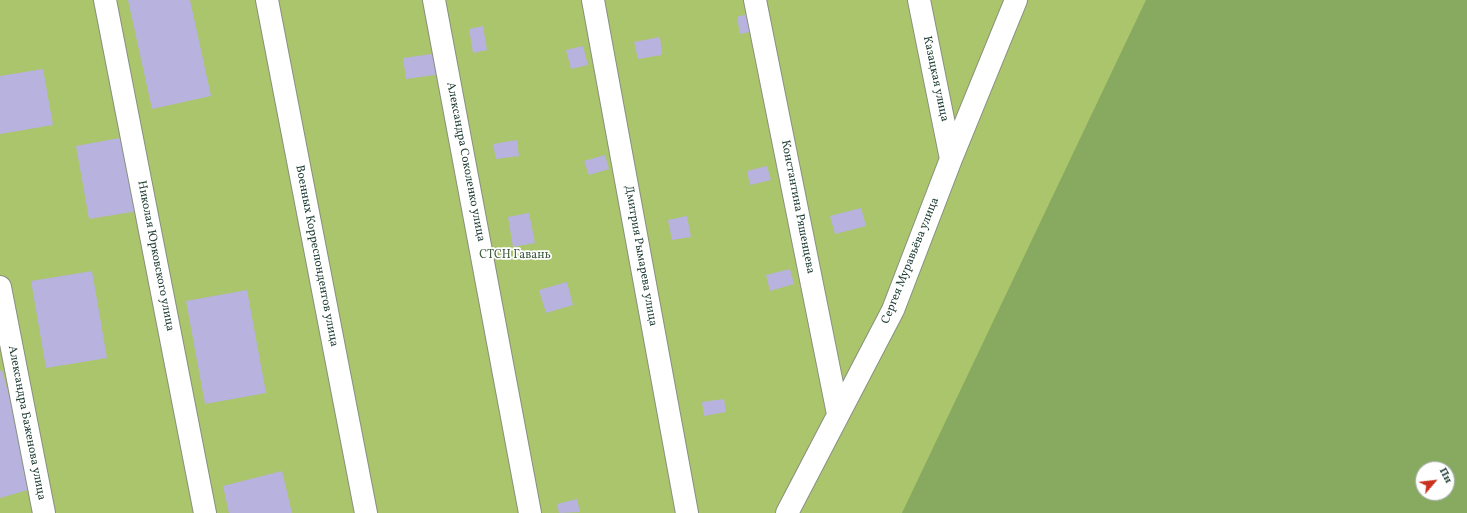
<!DOCTYPE html>
<meta charset="utf-8">
<style>
body{margin:0}
#map{position:relative;width:1467px;height:513px;overflow:hidden;background:#f2e3c8;font-family:Vollkorn,serif}
canvas{display:block}
.north{position:absolute;left:1415px;top:461px;width:40px;height:40px;box-sizing:border-box;background:#fff;border:1px solid #a5b1ae;border-radius:50%;rotate:62deg;font-size:11px;font-weight:700;line-height:16px;text-align:center;color:#1f3d34}
.north::after{content:'';display:block;margin:auto;width:14px;height:18px;background:#c8321e;clip-path:polygon(50% 0,100% 100%,50% 72%,0 100%)}
</style>
<div id="map">
<canvas width="1467" height="513"></canvas>
<div class="north">Пн</div>
</div>
<script>
const g = document.querySelector('canvas').getContext('2d');
g.lineJoin = 'round';
function paint(path, color) { g.fillStyle = color; g.fill(path, 'evenodd'); }
const poly = rows => new Path2D(rows.map(r => 'M' + r).join(''));
function stroke(path, color, width, dash) { g.strokeStyle = color; g.lineWidth = width; g.lineCap = dash ? 'butt' : 'round'; g.setLineDash(dash || []); g.stroke(path); }
function write(font, color, halo, rows, align = 'center') {
  g.font = font + ' Vollkorn,serif'; g.lineWidth = 3.5; g.setLineDash([]); g.textBaseline = 'middle'; g.strokeStyle = halo; g.fillStyle = color; for (const [text, x, y, turn = 0] of rows) {
    g.save(); g.translate(x, y); g.rotate((+turn || 0) * Math.PI / 180); g.textAlign = isNaN(turn) ? turn : align; if (halo) g.strokeText(text, 0, 0); g.fillText(text, 0, 0); g.restore();
  }
}
paint(poly([
 [0,0,1148,0,912,513,0,513]
]), '#aac56c');
paint(poly([
 [1146,0,1467,0,1467,513,902,513],
 [1423,469,1447,469,1447,493,1423,493]
]), '#87aa60');
paint(poly([
 [128,0,190,0,211,96,152,109],
 [747,14,750,32,740,34,737,17],
 [483,26,487,50,473,53,469,29],
 [660,37,662,55,638,59,634,42],
 [583,46,588,65,571,69,566,50],
 [439,53,442,74,406,79,403,58],
 [43,69,53,125,0,134,0,76],
 [125,137,138,211,89,219,76,146],
 [517,140,519,156,496,159,493,144],
 [605,155,609,169,589,175,584,161],
 [767,166,771,180,750,185,747,171],
 [861,208,866,226,835,234,830,216],
 [529,213,535,243,513,247,508,217],
 [687,216,691,237,672,240,668,220],
 [790,269,794,284,770,291,766,275],
 [92,271,107,358,46,368,31,281],
 [567,282,573,305,546,313,539,290],
 [247,290,266,393,205,404,186,301],
 [2,370,35,488,0,498,0,371],
 [724,399,726,412,704,416,702,402],
 [282,471,292,513,229,513,223,486],
 [577,499,580,512,559,513,557,504]
]), '#b8b2df');
const minor = poly([
 [105,0,205,513],
 [267,0,366,513],
 [434,0,530,513],
 [593,0,687,513],
 [755,0,838,414],
 [919,0,951,159],
 [0,287,44,513],
 [787,513,893,310,951,159,1016,0]
]);
stroke(minor, '#88907e', 24);
stroke(minor, '#fff', 22);
write('12px', '#1f3d34', '#fff', [
 ["Казацкая улица",935,79,78],
 ["Александра Соколенко улица",465,162,79],
 ["Константина Ряшенцева",797,207,79],
 ["Николая Юрковского улица",155,256,79],
 ["Военных Корреспондентов улица",316,256,79],
 ["Дмитрия Рымарева улица",640,256,80],
 ["Сергея Муравьёва улица",911,261,-68],
 ["Александра Баженова улица",26,423,79]
]);
write('12px', '#425f42', '#fff', [
 ["СТСН Гавань",515,256]
]);
</script>
